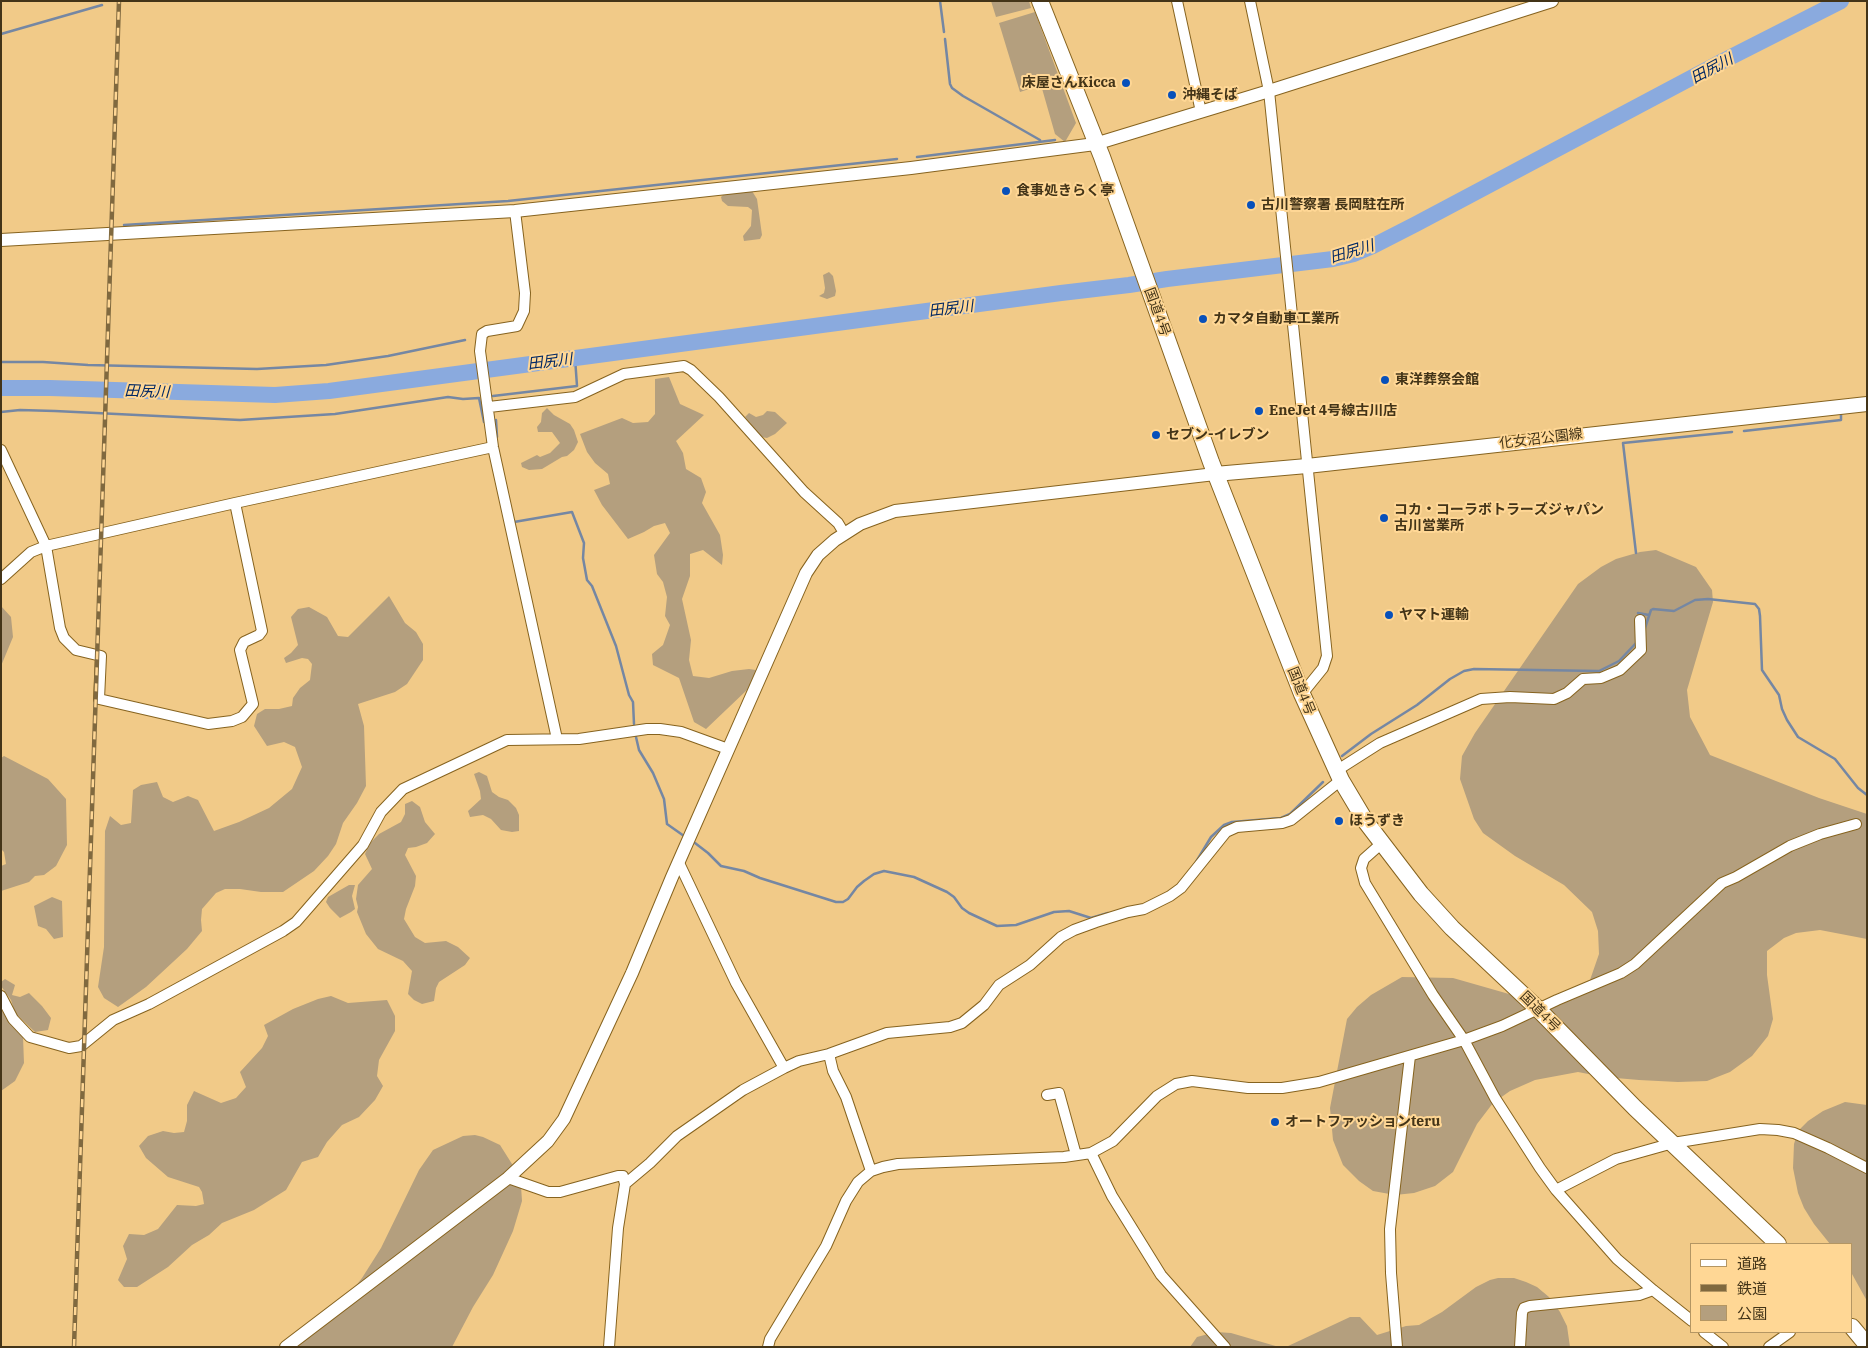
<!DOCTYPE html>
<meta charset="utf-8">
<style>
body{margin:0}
#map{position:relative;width:1868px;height:1348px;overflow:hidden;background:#f1ca88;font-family:"IBM Plex Serif","Noto Sans JP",serif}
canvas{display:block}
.frame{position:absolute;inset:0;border:2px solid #433418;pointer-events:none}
.legend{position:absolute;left:1690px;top:1243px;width:162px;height:90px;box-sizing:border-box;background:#ffd795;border:1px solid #b49663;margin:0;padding:6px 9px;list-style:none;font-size:15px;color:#433418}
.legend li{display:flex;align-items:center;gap:10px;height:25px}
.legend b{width:25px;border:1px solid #b49663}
</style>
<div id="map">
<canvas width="1868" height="1348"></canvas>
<div class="frame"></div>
<ul class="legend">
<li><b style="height:6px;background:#fff"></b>道路</li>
<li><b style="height:6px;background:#80693f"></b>鉄道</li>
<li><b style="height:14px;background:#b49f7e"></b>公園</li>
</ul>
</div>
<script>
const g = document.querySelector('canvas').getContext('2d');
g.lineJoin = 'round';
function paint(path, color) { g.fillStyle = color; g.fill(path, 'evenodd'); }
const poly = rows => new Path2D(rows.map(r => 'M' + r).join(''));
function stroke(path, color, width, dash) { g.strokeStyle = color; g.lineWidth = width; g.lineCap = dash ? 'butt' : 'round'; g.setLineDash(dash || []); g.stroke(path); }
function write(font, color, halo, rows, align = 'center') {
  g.font = font + ' "IBM Plex Serif","Noto Sans JP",serif'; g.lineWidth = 4; g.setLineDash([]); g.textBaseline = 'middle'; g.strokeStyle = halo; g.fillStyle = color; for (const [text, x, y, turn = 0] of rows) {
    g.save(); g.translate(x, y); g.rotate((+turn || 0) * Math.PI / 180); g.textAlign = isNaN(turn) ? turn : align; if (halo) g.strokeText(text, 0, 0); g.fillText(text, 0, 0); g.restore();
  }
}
paint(poly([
 [991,1,1029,1,1031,8,996,17],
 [1035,12,1076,123,1065,142,1055,134,1041,85,1020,92,999,23],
 [752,191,757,199,762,235,760,239,744,241,743,236,751,226,752,210,748,207,728,206,722,201,721,197,725,193],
 [829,272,833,276,836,291,835,296,827,299,819,296,824,293,825,288,823,275],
 [669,377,680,404,704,415,676,441,683,453,686,469,701,478,706,492,702,503,720,535,723,555,722,565,703,550,690,554,690,576,682,599,691,640,689,660,693,676,709,678,732,671,749,669,756,670,748,689,706,729,694,722,679,678,653,665,652,654,663,645,670,625,665,616,667,597,663,582,657,574,654,555,670,533,665,523,654,526,644,532,628,539,602,505,594,490,610,484,608,474,595,463,587,452,580,434,622,418,633,423,648,422,655,414,655,379],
 [547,408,554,415,570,424,574,430,578,442,574,450,567,456,562,457,542,469,529,470,522,467,521,463,537,455,540,457,550,453,560,443,552,432,538,432,537,427,541,422,542,413],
 [767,411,775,412,787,423,775,434,767,438,761,437,745,417,749,413,756,417,763,415],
 [1656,550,1696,567,1712,590,1713,602,1687,690,1690,717,1710,755,1819,798,1867,814,1867,939,1820,930,1796,933,1784,938,1767,951,1767,975,1773,1019,1768,1036,1752,1056,1730,1072,1707,1081,1678,1082,1639,1080,1604,1077,1578,1072,1535,1080,1510,1091,1493,1103,1477,1124,1453,1172,1435,1186,1414,1193,1395,1195,1373,1191,1359,1181,1343,1165,1333,1140,1330,1108,1347,1019,1357,1007,1371,995,1402,977,1453,978,1516,996,1544,1002,1573,990,1590,980,1599,954,1598,931,1592,912,1564,885,1515,856,1483,833,1474,819,1460,779,1462,756,1475,733,1578,584,1601,567,1616,559,1640,552],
 [389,596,405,623,416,632,423,644,423,660,407,684,395,692,358,704,364,726,366,786,357,803,343,823,336,844,328,856,314,871,283,892,261,892,240,889,225,889,216,893,202,909,201,920,202,931,187,949,146,987,118,1007,104,998,98,987,104,947,105,831,110,816,121,825,131,823,133,790,141,785,157,782,163,797,173,802,188,796,198,800,214,831,239,822,269,808,292,789,302,767,295,747,284,742,267,746,254,726,257,714,265,709,279,709,292,706,293,698,300,688,310,680,312,664,308,659,302,658,286,663,284,658,291,653,298,645,291,617,298,609,309,607,327,617,338,636,348,637],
 [1,606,11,617,13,637,1,666],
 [4,756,48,779,66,799,67,845,56,866,44,875,35,876,29,882,1,891,1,866,6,864,4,852,1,849,1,758],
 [479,772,487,776,492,792,499,797,508,800,516,808,519,815,519,831,512,832,501,830,491,819,483,815,470,817,468,811,481,799,480,791,474,774],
 [412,801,420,807,425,822,435,834,427,843,416,847,408,848,405,855,416,876,415,886,406,909,404,919,415,937,425,943,446,941,458,947,470,958,465,965,439,982,436,988,434,1001,422,1004,414,1000,408,994,412,971,403,961,378,949,366,934,357,912,358,907,356,899,358,885,372,869,365,854,370,843,379,834,401,822,405,814,405,804],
 [349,885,355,885,352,896,355,909,351,912,340,918,330,908,326,902,328,897],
 [52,897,62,901,63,937,54,939,46,929,38,926,34,906],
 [5,979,15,985,12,995,20,997,29,993,42,1006,51,1018,48,1030,35,1032,15,1013,11,1000,1,986,1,982],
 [331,996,348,1003,387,1000,395,1016,395,1031,379,1060,377,1076,383,1086,375,1100,359,1117,342,1125,327,1142,318,1157,302,1162,286,1190,254,1210,222,1223,209,1235,192,1245,168,1267,137,1287,124,1287,118,1280,127,1259,123,1246,129,1234,144,1235,158,1229,177,1205,196,1206,204,1204,202,1192,199,1187,168,1177,146,1158,139,1146,148,1136,163,1131,174,1133,184,1132,187,1121,187,1105,194,1091,221,1103,236,1098,246,1087,240,1072,262,1048,268,1036,264,1025,293,1009,318,999],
 [1,1004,9,1020,23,1037,24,1063,15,1081,1,1091],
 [1845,1102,1867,1105,1867,1301,1852,1274,1852,1244,1830,1244,1814,1224,1804,1208,1798,1193,1793,1168,1794,1144,1798,1131,1808,1121,1823,1111],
 [475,1135,483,1137,500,1145,512,1164,521,1186,522,1201,513,1231,493,1275,473,1307,452,1347,294,1347,348,1296,362,1278,381,1248,419,1170,433,1150,463,1136],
 [1498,1278,1514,1278,1526,1282,1537,1287,1549,1297,1560,1312,1567,1326,1570,1347,1286,1347,1350,1317,1360,1317,1377,1335,1406,1326,1419,1325,1442,1312,1476,1287,1490,1280],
 [1216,1332,1231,1333,1279,1347,1190,1347,1197,1337]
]), '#b49f7e');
stroke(poly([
 [940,1,944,32],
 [1836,1,1836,4],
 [1,34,102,5],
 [945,39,950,84,952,88,963,96,1040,140],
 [917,157,1055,140],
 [124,225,508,201,897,159],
 [1,362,43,362,88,365,257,369,326,365,388,356,465,340],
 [493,396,577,386,575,358],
 [1,412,20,410,55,411,240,420,335,414,448,397,463,399,479,398,484,422,487,421],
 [496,420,497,437],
 [1744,431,1841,420,1841,413],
 [513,520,514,522,572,512,584,543,583,558,587,580,592,586,616,646,629,695,633,702,634,724],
 [1636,553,1623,443,1732,432],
 [1638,613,1649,615],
 [1644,631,1651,610,1653,609,1674,611,1695,600,1708,599,1755,604,1759,609,1760,616,1762,670,1779,695,1782,709,1787,720,1798,737,1835,759,1858,788,1867,795],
 [636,737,639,750,653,773,664,799,667,824,684,836],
 [1342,756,1371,734,1417,705,1450,679,1464,671,1474,669,1599,671,1619,661,1637,642],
 [695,843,708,853,721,866,744,871,760,878,836,902,843,902,848,899,857,887,864,881,874,874,884,871,914,877,947,892,954,897,962,908,969,913,997,926,1016,925,1054,912,1069,911,1091,918,1108,913],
 [1196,862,1211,837,1224,825,1232,822,1281,818,1290,814,1323,782]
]), '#7587a3', 2.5);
stroke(poly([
 [1,388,50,388,275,395,329,391,1061,293,1129,285,1167,279,1333,259,1354,254,1373,246,1416,224,1721,62,1841,1]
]), '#8aaade', 16);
const minor = poly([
 [1177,1,1201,112],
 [1250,1,1269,91,1327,656,1323,668,1302,694],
 [515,211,525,293,524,311,517,326,487,331,482,334,480,351,493,447,557,739],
 [489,407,575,397,624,374,684,366,691,370,719,397,804,492,838,523,844,533],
 [1,450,46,546,60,628,64,638,76,650,101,656,99,699,208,724,232,721,242,717,253,704,240,650,244,642,259,635,262,631,235,503],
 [1,579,31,552,46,546,235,503,493,447],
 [1336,771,1380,743,1481,699,1510,697,1554,699,1567,693,1583,679,1601,678,1620,670,1641,650,1640,620],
 [1382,843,1364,859,1361,868,1365,883,1433,995,1464,1040,1495,1098,1540,1168,1556,1190,1617,1259,1653,1290,1692,1321],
 [679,863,736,983,784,1068],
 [1,996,13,1019,30,1037,69,1048,81,1046,113,1020,149,1004,283,931,296,922,363,845,381,812,403,789,507,740,579,739,647,729,660,729,681,732,728,749],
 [829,1054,833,1071,846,1097,871,1171],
 [1047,1095,1059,1093,1076,1155],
 [1091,1153,1112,1196,1161,1275,1225,1347],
 [508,1178,548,1192,560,1192,618,1176,623,1176,625,1184,618,1228,609,1347],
 [625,1184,650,1163,677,1136,743,1090,784,1068,799,1061,829,1054,887,1033,950,1027,962,1023,984,1005,999,985,1030,965,1061,937,1074,930,1096,922,1128,912,1144,909,1170,896,1181,888,1226,832,1237,827,1282,823,1291,820,1341,780],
 [1556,1190,1616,1159,1673,1143,1760,1129,1778,1130,1794,1133,1828,1148,1867,1168],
 [1704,1332,1723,1347],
 [768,1347,770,1339,826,1246,846,1201,858,1182,871,1171,883,1167,898,1164,1064,1157,1091,1153,1113,1141,1157,1096,1176,1084,1192,1081,1248,1088,1282,1088,1319,1082,1464,1040,1502,1026,1557,1000,1621,973,1635,964,1722,883,1736,877,1790,846,1820,834,1856,824],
 [1397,1347,1391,1273,1390,1229,1410,1056],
 [1520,1347,1522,1313,1524,1308,1530,1306,1639,1295,1653,1290],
 [1769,1347,1790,1332]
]);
const tertiary = poly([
 [1,240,515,211,911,168,1095,144,1269,91,1552,1],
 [286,1347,508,1178,548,1141,564,1119,632,973,672,877,806,573,818,555,835,540,860,524,895,511,1215,474]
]);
const secondary = poly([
 [1215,474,1307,466,1867,404]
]);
const trunk = poly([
 [1040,1,1102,157,1211,462,1302,694,1341,780,1366,822,1421,894,1452,928,1538,1009,1635,1108,1778,1244],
 [1852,1327,1867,1345]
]);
stroke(minor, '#86631f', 12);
stroke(tertiary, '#86631f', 14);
stroke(secondary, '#86631f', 16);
stroke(trunk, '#86631f', 18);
stroke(minor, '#fff', 10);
stroke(tertiary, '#fff', 12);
stroke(secondary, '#fff', 14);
stroke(trunk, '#fff', 16);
const rail = poly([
 [74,1347,119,1]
]);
stroke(rail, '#80693f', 4.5);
stroke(rail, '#ffd795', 2.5, [8]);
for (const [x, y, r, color] of [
 [1126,83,5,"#0850ba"],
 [1172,95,5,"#0850ba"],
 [1006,191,5,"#0850ba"],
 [1251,205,5,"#0850ba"],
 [1203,319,5,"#0850ba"],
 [1385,380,5,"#0850ba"],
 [1259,411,5,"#0850ba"],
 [1156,435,5,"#0850ba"],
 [1384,518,5,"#0850ba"],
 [1389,615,5,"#0850ba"],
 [1339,821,5,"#0850ba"],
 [1275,1122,5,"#0850ba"]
]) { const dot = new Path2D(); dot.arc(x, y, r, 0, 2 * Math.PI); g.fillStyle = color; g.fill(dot); stroke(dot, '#ffd795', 2); }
write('bold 14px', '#433418', '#ffd795', [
 ["床屋さんKicca",1116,83,"right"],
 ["沖縄そば",1182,95],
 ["食事処きらく亭",1016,191],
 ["古川警察署 長岡駐在所",1261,205],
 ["カマタ自動車工業所",1213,319],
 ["東洋葬祭会館",1395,380],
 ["EneJet 4号線古川店",1269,411],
 ["セブン-イレブン",1166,435],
 ["コカ・コーラボトラーズジャパン",1394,510],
 ["古川営業所",1394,526],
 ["ヤマト運輸",1399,615],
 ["ほうずき",1349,821],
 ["オートファッションteru",1285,1122]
], 'left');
write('14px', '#433418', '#ffd795', [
 ["国道4号",1157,312,70],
 ["化女沼公園線",1541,439,-7],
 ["国道4号",1301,691,68],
 ["国道4号",1540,1012,45]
]);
write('italic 15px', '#022864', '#ffd795', [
 ["田尻川",1712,69,-28],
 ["田尻川",1352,252,-17],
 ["田尻川",951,309,-7],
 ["田尻川",550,362,-7],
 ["田尻川",147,392,2]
]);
</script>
